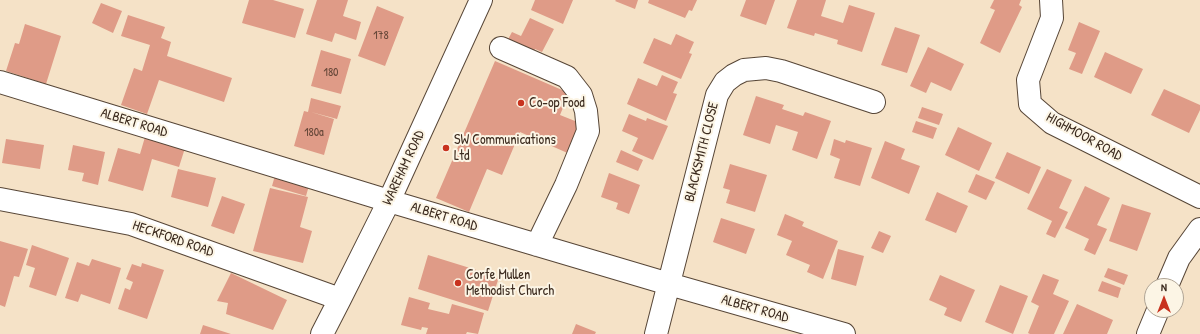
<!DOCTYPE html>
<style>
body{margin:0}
#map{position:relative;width:1200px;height:334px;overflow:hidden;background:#f5e2c7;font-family:"Patrick Hand",sans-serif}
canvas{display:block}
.north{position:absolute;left:1144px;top:278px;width:40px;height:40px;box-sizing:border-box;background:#fcf5e5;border:1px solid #afa495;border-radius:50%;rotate:0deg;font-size:11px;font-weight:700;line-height:16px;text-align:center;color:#3b2a1e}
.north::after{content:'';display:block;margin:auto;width:14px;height:18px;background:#c8321e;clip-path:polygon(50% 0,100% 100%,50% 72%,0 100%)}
</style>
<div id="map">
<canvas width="1200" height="334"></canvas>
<div class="north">N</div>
</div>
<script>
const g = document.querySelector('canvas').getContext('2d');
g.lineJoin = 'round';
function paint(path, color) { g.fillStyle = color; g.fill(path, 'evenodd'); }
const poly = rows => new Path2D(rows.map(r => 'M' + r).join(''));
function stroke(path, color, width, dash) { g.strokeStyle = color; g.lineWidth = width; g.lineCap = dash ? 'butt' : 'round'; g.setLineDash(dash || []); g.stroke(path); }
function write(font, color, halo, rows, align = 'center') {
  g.font = font + ' "Patrick Hand",sans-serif'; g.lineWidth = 4; g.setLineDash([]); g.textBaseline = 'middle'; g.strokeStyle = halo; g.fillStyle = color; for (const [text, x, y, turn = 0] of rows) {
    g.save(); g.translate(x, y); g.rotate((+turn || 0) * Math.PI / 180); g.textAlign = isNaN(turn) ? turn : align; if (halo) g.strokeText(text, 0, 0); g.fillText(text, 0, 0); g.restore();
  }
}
paint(poly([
 [249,0,273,0,304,9,295,38,242,23],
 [317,0,348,0,343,16,361,22,356,40,335,33,332,42,306,34],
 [535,0,573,0,563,24,531,10],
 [616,0,638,0,635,9,615,1],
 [649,0,697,0,692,11,689,10,685,18,648,3],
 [746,0,775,0,766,25,740,16],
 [797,0,826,0,821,16,843,23,849,5,875,13,862,52,837,44,838,40,815,33,814,36,787,28],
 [994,0,1021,0,1019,5,1022,7,1000,53,980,43,995,10,990,8],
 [101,3,122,11,113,33,92,23],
 [377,6,404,17,385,66,358,56],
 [128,15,165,27,161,38,171,42,167,56,232,78,224,102,159,80,147,114,121,105,134,68,142,71,150,45,121,36],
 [530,18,554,29,542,52,535,49,531,57,505,45,512,32,521,36],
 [1079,22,1100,31,1082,74,1069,69,1076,53,1068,50],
 [25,24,61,36,46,84,6,71,15,43,19,44],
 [895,27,920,35,907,73,881,65],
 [676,34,694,42,689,53,692,54,681,79,643,63,654,38,671,45],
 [928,47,964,64,951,91,931,82,926,93,910,86],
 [321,50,351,59,341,94,311,86],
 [1105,52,1143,69,1131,94,1094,77],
 [495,61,569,93,560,115,585,125,572,155,520,132,502,175,487,169,469,212,436,198],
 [662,75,678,82,673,93,677,94,666,121,627,104,638,78,657,86],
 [1164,89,1200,105,1200,110,1189,133,1151,115],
 [756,96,784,105,782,109,803,116,805,112,831,121,817,159,792,150,798,132,776,125,770,144,743,135],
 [311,98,341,106,337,119,311,112,334,119,324,155,294,146,304,111,308,112],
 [922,107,943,114,939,125,918,118],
 [629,114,646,121,647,118,668,126,653,160,632,151,638,138,622,131],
 [916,121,937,128,933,139,912,132],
 [958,127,992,143,979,171,945,155],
 [145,137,185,148,179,167,152,159,143,191,108,181,118,148,140,154],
 [6,139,44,145,40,169,2,163],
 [834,139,845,143,846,140,872,148,860,186,834,178,840,159,830,155],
 [885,141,905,149,901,159,920,166,909,194,871,178],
 [73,145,105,152,98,185,82,181,84,173,68,170],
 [621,150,643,160,638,171,616,162],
 [1007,152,1041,167,1029,194,995,178],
 [730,164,767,175,755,212,726,203,730,190,723,188],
 [178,169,216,178,208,207,171,197],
 [1047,169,1072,180,1059,208,1068,212,1055,238,1046,234,1052,221,1027,209],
 [276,172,310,182,306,196,272,186],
 [609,173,640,185,629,214,616,209,618,203,601,197],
 [976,174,995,182,986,200,968,192],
 [1085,186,1110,198,1097,225,1107,229,1095,255,1084,250,1089,239,1065,228],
 [270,188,308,197,300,227,312,231,303,263,253,251],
 [937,192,968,206,956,233,925,220],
 [222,196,245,204,234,234,211,226],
 [1122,204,1151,213,1137,251,1109,241],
 [785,214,804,222,802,226,838,241,823,279,807,272,810,265,786,255,792,241,777,235],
 [721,218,755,229,746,254,713,242],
 [879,231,891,236,883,253,871,248],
 [0,241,28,249,19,277,14,276,5,307,0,305],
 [32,245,69,258,56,296,29,287,35,268,26,265],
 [838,249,864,256,856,286,831,279],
 [428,255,499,277,488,311,418,289],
 [92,259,121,268,110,304,81,294,78,302,65,298,77,262,89,266],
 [142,263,164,270,147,319,118,309,125,288,130,290,133,282,126,279,132,264,141,267],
 [1108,268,1128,275,1124,285,1104,277],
 [231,273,287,300,273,330,226,314,228,303,217,301],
 [1043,274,1059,280,1053,294,1069,301,1054,334,1030,334,1028,333,1039,306,1031,302],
 [940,275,975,290,961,322,944,315,947,308,929,300],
 [1102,281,1121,288,1118,298,1098,291],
 [1000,285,1028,296,1013,334,985,322],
 [409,297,430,303,428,309,449,314,452,304,484,313,478,334,467,332,466,334,426,334,428,328,422,327,421,330,401,325],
 [1077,304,1113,320,1107,334,1063,334],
 [576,324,596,332,595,334,572,334],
 [203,325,231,334,200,334]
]), '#df9b87');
const minor = poly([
 [1051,0,1052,18,1028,80,1030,104,1052,123,1200,197],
 [501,48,567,77,581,95,586,111,588,131,566,185,537,245],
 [0,82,389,201,669,284,844,334],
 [0,199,131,224,340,299],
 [1167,286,1179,258,1200,229],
 [322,334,340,299,389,201,481,0],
 [656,334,717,95,725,82,734,75,744,70,766,68,781,71,874,102],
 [1148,334,1158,310]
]);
stroke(minor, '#574637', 24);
stroke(minor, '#fff', 22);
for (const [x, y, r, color] of [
 [521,103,4,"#c8321e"],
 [446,148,4,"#c8321e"],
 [458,283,4,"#c8321e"]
]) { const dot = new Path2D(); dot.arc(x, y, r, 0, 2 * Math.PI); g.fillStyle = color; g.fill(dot); stroke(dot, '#fcf5e5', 1.5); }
write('12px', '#644638', null, [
 ["178",381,36],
 ["180",331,73],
 ["180a",314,133]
]);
write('14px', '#3b2a1e', '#fcf5e5', [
 ["Co-op Food",529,103],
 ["SW Communications",454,140],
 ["Ltd",454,156],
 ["Corfe Mullen",466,275],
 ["Methodist Church",466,291]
], 'left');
write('14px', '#3b2a1e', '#fcf5e5', [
 ["ALBERT ROAD",134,123,17],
 ["HIGHMOOR ROAD",1084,137,29],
 ["BLACKSMITH CLOSE",702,152,-76],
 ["WAREHAM ROAD",404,168,-65],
 ["ALBERT ROAD",444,217,17],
 ["HECKFORD ROAD",173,239,19],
 ["ALBERT ROAD",755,309,16]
]);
</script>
